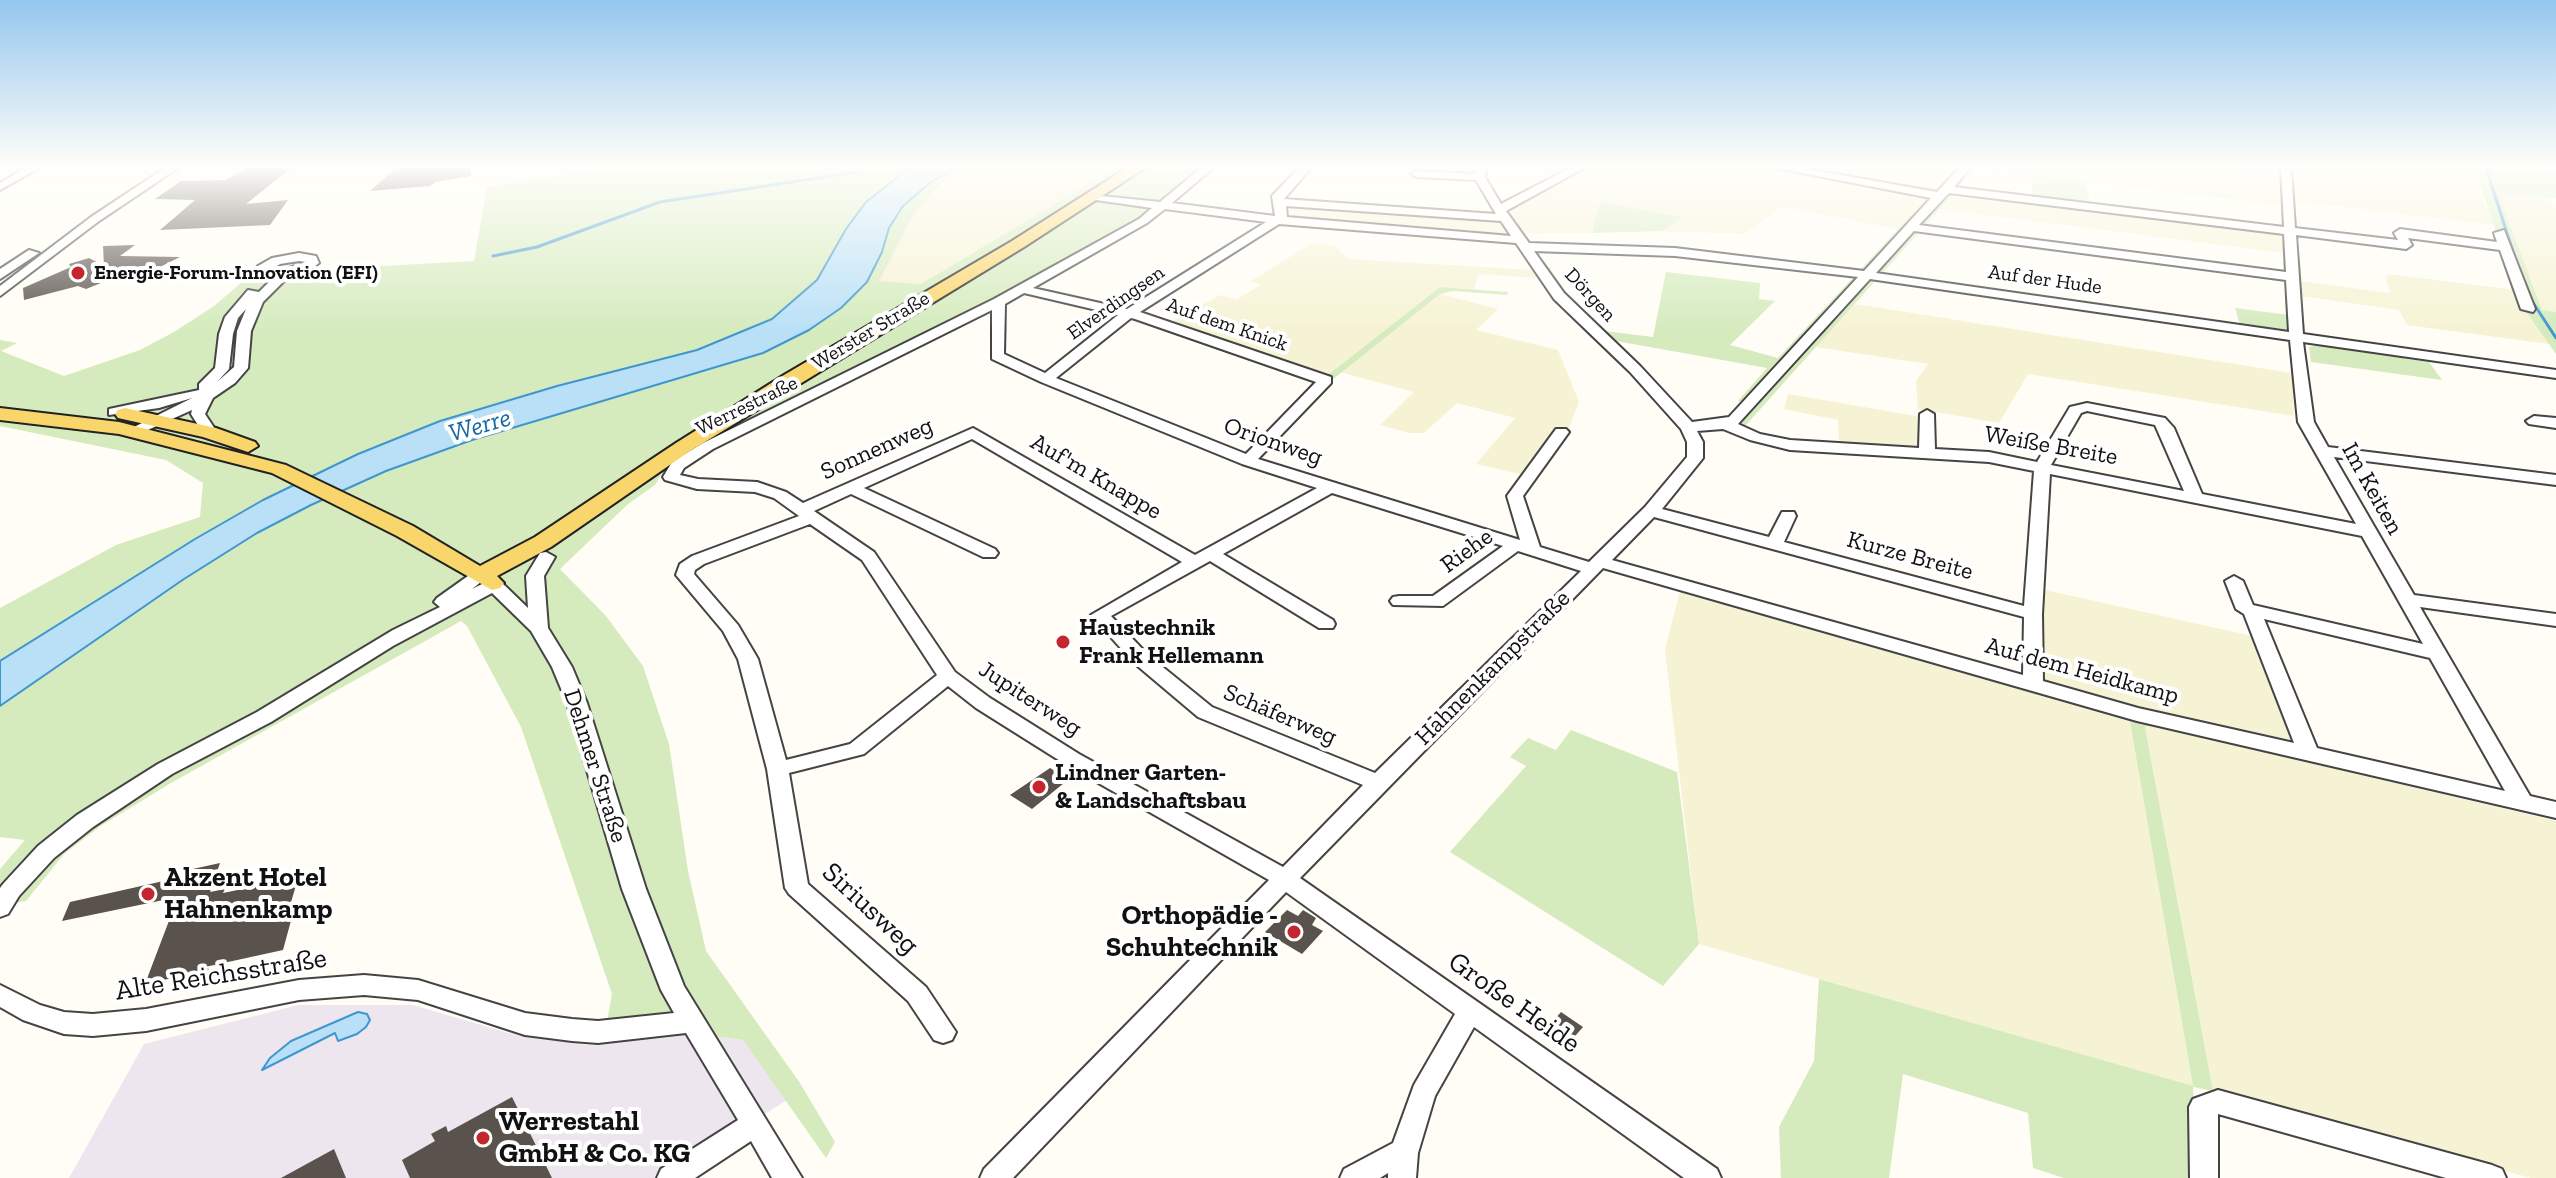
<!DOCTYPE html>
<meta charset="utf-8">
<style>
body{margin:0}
canvas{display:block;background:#fffdf5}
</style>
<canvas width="2556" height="1178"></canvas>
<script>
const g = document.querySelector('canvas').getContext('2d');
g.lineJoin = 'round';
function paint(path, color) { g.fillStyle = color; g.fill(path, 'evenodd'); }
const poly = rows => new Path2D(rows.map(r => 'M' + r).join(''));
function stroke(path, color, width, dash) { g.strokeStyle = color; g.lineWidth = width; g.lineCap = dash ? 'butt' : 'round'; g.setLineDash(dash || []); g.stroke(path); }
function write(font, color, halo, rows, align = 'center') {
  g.font = font + ' "Zilla Slab",serif'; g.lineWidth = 8; g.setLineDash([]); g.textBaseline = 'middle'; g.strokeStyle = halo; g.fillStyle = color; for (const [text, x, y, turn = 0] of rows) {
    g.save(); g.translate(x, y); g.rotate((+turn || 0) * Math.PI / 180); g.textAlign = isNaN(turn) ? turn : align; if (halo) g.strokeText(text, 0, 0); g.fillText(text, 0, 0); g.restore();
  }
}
paint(poly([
 [298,1005,413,1005,519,1036,590,1045,607,1022,743,1040,787,1100,665,1178,69,1178,144,1044]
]), '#eee6ef');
paint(poly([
 [967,168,1115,168,921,284,878,281,910,221,927,199,942,183],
 [1585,168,1776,168,1818,177,1827,168,1955,168,1899,229,1782,207,1744,234,1663,231,1681,218,1600,202,1592,233,1523,234,1505,210],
 [2230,168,2279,174,2281,205,1977,169],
 [2292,168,2474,168,2479,191,2494,225,2294,201],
 [1956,191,2282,234,2284,253,1940,209],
 [2498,193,2545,197,2556,207,2556,312,2542,310],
 [1288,204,1502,221,1515,238,1299,220,1292,217],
 [1312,243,1334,246,1349,259,1533,270,1540,278,1478,274,1474,289,1440,287,1324,378,1168,324,1220,295,1236,300,1261,285,1251,281],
 [2388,274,2516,290,2524,309,2549,344,2407,325,2399,310,2301,296,2299,281,2390,293,2385,277],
 [1440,294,1498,309,1476,330,1558,350,1579,402,1567,432,1524,475,1476,464,1515,418,1457,403,1424,433,1409,433,1380,425,1414,392,1339,372],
 [1855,304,2292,373,2294,416,2028,374,1999,423,1918,409,1916,381,1928,364,1815,347],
 [1788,394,1916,416,1920,418,1923,445,1918,448,1839,444,1838,420,1784,409],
 [2045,590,2257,637,2295,740,2286,743,2052,685,2043,678],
 [1680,591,2131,721,2193,1087,1699,944,1665,650],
 [2150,725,2556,821,2556,1178,2531,1178,2213,1091,2145,726]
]), '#f6f3d4');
paint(poly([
 [606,168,909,168,897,176,831,256,817,280,772,319,697,350,557,386,440,421,195,539,0,661,0,608,116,545,200,517,203,483,166,460,0,426,0,340,17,343,1,351,64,376,140,350,174,332,214,306,248,277,258,280,289,277,309,270,474,261,487,187],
 [956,168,967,168,942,183,927,199,910,221,879,281,921,284,1115,168,1208,168,1143,220,1007,295,701,445,663,472,655,485,628,504,560,569,606,616,643,666,669,744,688,871,706,951,800,1083,835,1142,826,1158,743,1040,607,1022,612,994,521,727,467,626,461,621,171,783,102,825,64,854,26,901,0,905,0,869,25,840,0,837,0,706,184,579,257,533,311,505,386,471,472,440,763,353,809,330,841,308,882,252,889,228,903,206,931,182],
 [1955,168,1977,168,1958,188,2033,198,2031,175,2086,182,2090,206,1956,191,1745,426,1728,421,1744,403,1738,401,1767,368,1616,341,1604,331,1653,337,1666,272,1760,283,1759,299,1775,301,1730,345,1778,358],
 [2474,168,2547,168,2556,172,2556,198,2498,193,2542,310,2556,312,2556,354,2524,309,2516,290],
 [1600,202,1682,217,1663,231,1592,233],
 [1440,287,1508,292,1507,295,1453,291,1440,294,1332,380,1324,378],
 [2235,308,2289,315,2289,330,2240,325],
 [2317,345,2402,356,2405,359,2429,362,2442,380,2311,362,2309,347],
 [1685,582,2015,675,2022,672,2027,586,2045,590,2043,678,2051,685,2286,743,2295,740,2303,759,2150,725,2145,727,2213,1091,2193,1087,2198,1178,2064,1178,2033,1168,2028,1113,1903,1074,1889,1178,1781,1178,1779,1127,1814,1061,1819,979,2193,1086,2130,721,1680,591],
 [1571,730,1677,772,1699,944,1663,986,1450,852,1526,766,1510,757,1528,738,1556,750]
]), '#d5ebbd');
const water = poly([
 [909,168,956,168,931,182,903,206,889,228,882,252,867,282,841,308,809,330,763,353,472,440,386,471,311,505,257,533,184,579,0,706,0,661,195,539,263,500,358,454,440,421,557,386,697,350,772,319,817,280,846,229,866,202,909,168],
 [358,1012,367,1014,370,1020,366,1027,357,1034,338,1041,335,1033,262,1070,270,1058,291,1041,358,1012]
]);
paint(water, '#b9e0f7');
stroke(water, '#3f96cf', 2);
stroke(poly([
 [2486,168,2518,267],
 [493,256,537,247,660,202,857,172],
 [2530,298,2556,338]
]), '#3f96cf', 3);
paint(poly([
 [247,168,291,168,246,204,288,200,270,225,160,230,195,200,155,199,181,181,225,180],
 [396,168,470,168,471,176,435,182,430,186,370,191],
 [135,245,120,256,180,257,144,275,127,269,106,276,101,283,86,289,78,286,24,300,23,288,71,267,69,264,89,258,104,266,103,246],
 [1050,768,1069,779,1032,809,1010,795],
 [220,863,210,892,225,889,223,893,262,885,264,879,300,872,286,919,292,917,283,950,205,967,224,977,212,986,207,983,172,991,177,977,145,984,178,897,62,921,70,902,168,880,170,874],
 [1287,910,1298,916,1303,910,1316,918,1312,925,1323,931,1302,954,1265,932],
 [1561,1012,1583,1027,1569,1043,1547,1028],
 [512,1097,552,1178,410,1178,402,1160,435,1141,431,1134,446,1126,448,1132],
 [334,1149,346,1178,281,1178]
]), '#5a524d');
const minor = poly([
 [25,168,39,168,0,190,0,183,25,168],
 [165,168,178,168,99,221,0,296,0,286,91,217,165,168],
 [1201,168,1213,168,1172,203,1275,216,1272,196,1299,168,1311,168,1284,199,1496,214,1476,180,1416,177,1411,174,1416,171,1475,174,1476,168,1486,168,1485,177,1501,204,1570,168,1584,168,1506,211,1529,243,1675,248,1864,271,1931,198,1776,168,1802,168,1937,192,1959,168,1970,168,1954,187,2284,227,2281,168,2291,168,2295,228,2398,240,2394,233,2400,229,2497,242,2494,233,2504,230,2535,309,2533,312,2521,309,2500,250,2408,238,2412,245,2406,249,2296,235,2303,334,2556,370,2556,378,2303,342,2304,350,2314,422,2328,447,2556,475,2556,485,2334,457,2414,595,2556,614,2556,626,2420,607,2530,796,2556,802,2556,818,2137,721,1603,568,1300,878,1717,1169,1721,1178,1684,1178,1474,1027,1435,1096,1418,1153,1416,1178,1388,1178,1388,1173,1380,1178,1340,1178,1344,1169,1393,1143,1414,1085,1455,1014,1286,892,1013,1178,980,1178,984,1169,1269,880,1065,764,976,708,948,686,864,754,789,773,808,884,926,987,956,1032,952,1040,943,1043,934,1040,908,1001,789,894,785,888,767,769,738,659,723,631,676,575,680,564,692,556,799,516,774,498,755,492,697,489,665,480,663,477,672,462,703,443,994,299,1139,219,1152,208,1096,200,1092,199,1092,195,1160,202,1201,168],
 [1949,193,2284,234,2286,272,1919,225,1949,193],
 [1286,206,1501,221,1511,236,1287,217,1286,206],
 [1165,209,1266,222,1127,309,1033,288,1147,223,1165,209],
 [1279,224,1516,243,1554,299,1630,372,1681,429,1687,442,1687,457,1645,507,1589,562,1540,547,1523,496,1569,432,1566,429,1556,429,1507,496,1520,540,1258,459,1331,383,1331,377,1140,312,1279,224],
 [1914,231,2286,280,2289,332,1876,273,1914,231],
 [1534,251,1675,256,1858,277,1729,417,1692,422,1640,366,1564,293,1534,251],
 [1870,279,2290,340,2298,422,2356,524,2202,494,2174,428,2165,418,2087,403,2070,407,2037,462,1989,452,1935,449,1934,414,1927,410,1920,414,1919,448,1790,440,1760,434,1738,424,1870,279],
 [1024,293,1118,315,1045,373,1004,354,1005,304,1024,293],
 [992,310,992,359,1041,382,1242,464,1317,488,1195,555,973,428,803,503,786,492,757,482,698,479,680,475,684,468,713,449,992,310],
 [1131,318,1135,319,1316,382,1246,454,1056,378,1131,318],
 [2087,411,2155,425,2184,491,2051,465,2081,413,2087,411],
 [1723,429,1750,440,1790,450,1989,462,2034,471,2024,606,1784,542,1796,516,1794,512,1782,512,1769,537,1662,509,1703,458,1703,442,1697,431,1723,429],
 [972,439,1182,562,1091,615,1134,663,1198,717,1363,785,1283,867,1079,754,990,698,955,672,874,552,814,511,851,494,983,557,995,557,998,553,995,549,864,488,972,439],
 [2050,474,2362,536,2423,644,2253,605,2243,581,2234,576,2225,581,2236,609,2244,614,2294,743,2138,708,2043,681,2042,614,2050,474],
 [1332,493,1503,546,1433,596,1399,596,1393,597,1390,601,1393,605,1443,606,1518,551,1581,571,1375,773,1212,707,1148,655,1111,616,1210,561,1319,628,1333,628,1335,624,1333,620,1223,554,1332,493],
 [1654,517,2024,617,2023,675,1612,560,1654,517],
 [810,524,862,560,937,675,850,744,786,760,758,659,738,625,694,574,695,570,704,564,810,524],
 [2264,619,2430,658,2505,791,2317,748,2264,619],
 [29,250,39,253,0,279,0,269,29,250],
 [299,253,316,256,319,263,307,272,288,277,263,302,251,331,248,368,235,383,213,398,205,414,217,432,214,435,204,435,191,414,192,410,139,434,134,436,126,431,192,398,159,408,109,415,109,409,199,390,199,384,215,368,219,334,225,317,248,290,259,292,274,277,260,276,256,269,258,266,272,258,299,253],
 [299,261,306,262,284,270,270,270,280,264,299,261],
 [246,309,237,331,234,367,217,382,229,369,233,334,238,318,246,309],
 [2534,416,2556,418,2556,428,2529,424,2526,421,2534,416],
 [546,552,555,557,544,576,548,628,572,667,587,703,646,889,684,986,802,1178,772,1178,751,1141,695,1178,657,1178,661,1169,738,1120,686,1033,598,1043,572,1041,525,1035,418,1000,364,995,299,1000,146,1031,93,1036,64,1034,23,1020,0,1007,0,985,40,1005,64,1012,93,1014,146,1009,299,980,364,975,418,980,525,1013,572,1019,598,1021,674,1013,661,990,622,889,567,703,552,667,531,631,492,593,393,646,271,722,172,774,93,827,54,858,19,896,8,914,0,917,0,888,3,884,38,846,77,815,158,764,257,712,393,630,440,607,434,602,437,598,475,571,481,570,490,575,472,589,488,581,500,581,528,608,526,576,540,553,546,552],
 [2218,1090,2492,1165,2502,1169,2506,1178,2446,1178,2218,1114,2218,1178,2190,1178,2189,1107,2193,1099,2218,1090]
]);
const major = poly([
 [1127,168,1145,168,1024,247,690,451,551,547,497,576,504,583,500,588,492,590,397,536,272,473,119,434,0,420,0,408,119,422,286,465,413,526,480,566,535,537,676,443,784,375,1012,241,1127,168],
 [125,408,216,428,255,442,258,446,248,452,203,437,118,418,115,414,118,410,125,408]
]);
stroke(minor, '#444', 4);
stroke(major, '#222', 4);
paint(minor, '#fff');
paint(major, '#f9d66b');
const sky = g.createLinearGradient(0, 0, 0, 333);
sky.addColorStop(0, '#95c6ee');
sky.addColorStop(0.5, '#fffefa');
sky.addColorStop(1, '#fffefa00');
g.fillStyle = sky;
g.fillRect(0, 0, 2556, 333);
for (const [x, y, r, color] of [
 [78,273,8,"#c4262e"],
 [1063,642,8,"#c4262e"],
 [1039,787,8,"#c4262e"],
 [148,894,8,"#c4262e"],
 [1294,932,8,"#c4262e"],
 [483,1138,8,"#c4262e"]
]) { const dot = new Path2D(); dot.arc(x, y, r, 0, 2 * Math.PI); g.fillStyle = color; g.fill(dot); stroke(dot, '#fff', 3); }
write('bold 20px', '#111', '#fff', [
 ["Energie-Forum-Innovation (EFI)",94,273]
], 'left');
write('20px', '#111', '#fff', [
 ["Auf der Hude",2045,280,8],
 ["Dörgen",1590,295,47],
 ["Elverdingsen",1116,303,-35],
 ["Auf dem Knick",1227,325,19],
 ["Werster Straße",871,331,-31],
 ["Werrestraße",747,406,-26]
]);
write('24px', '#111', '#fff', [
 ["Orionweg",1273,442,19],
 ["Weiße Breite",2051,446,10],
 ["Sonnenweg",877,449,-24],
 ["Auf'm Knappe",1096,477,30],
 ["Im Keiten",2372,489,61],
 ["Riehe",1467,551,-36],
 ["Kurze Breite",1910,556,15],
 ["Hahnenkampstraße",1493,668,-45],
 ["Auf dem Heidkamp",2082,671,15],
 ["Jupiterweg",1030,699,33],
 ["Schäferweg",1280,715,23],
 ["Dehmer Straße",595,766,72]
]);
write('bold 24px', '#111', '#fff', [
 ["Haustechnik",1079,628],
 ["Frank Hellemann",1079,656],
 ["Lindner Garten-",1055,773],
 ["& Landschaftsbau",1055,801]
], 'left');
write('italic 26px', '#1768a6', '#fff', [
 ["Werre",480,426,-16]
]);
write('bold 28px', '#111', '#fff', [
 ["Akzent Hotel",164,878],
 ["Hahnenkamp",164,910],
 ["Orthopädie -",1278,916,"right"],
 ["Schuhtechnik",1278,948,"right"],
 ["Werrestahl",499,1122],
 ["GmbH & Co. KG",499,1154]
], 'left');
write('28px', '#111', '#fff', [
 ["Siriusweg",870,909,43],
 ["Alte Reichsstraße",221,975,-9],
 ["Große Heide",1514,1003,35]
]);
</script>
